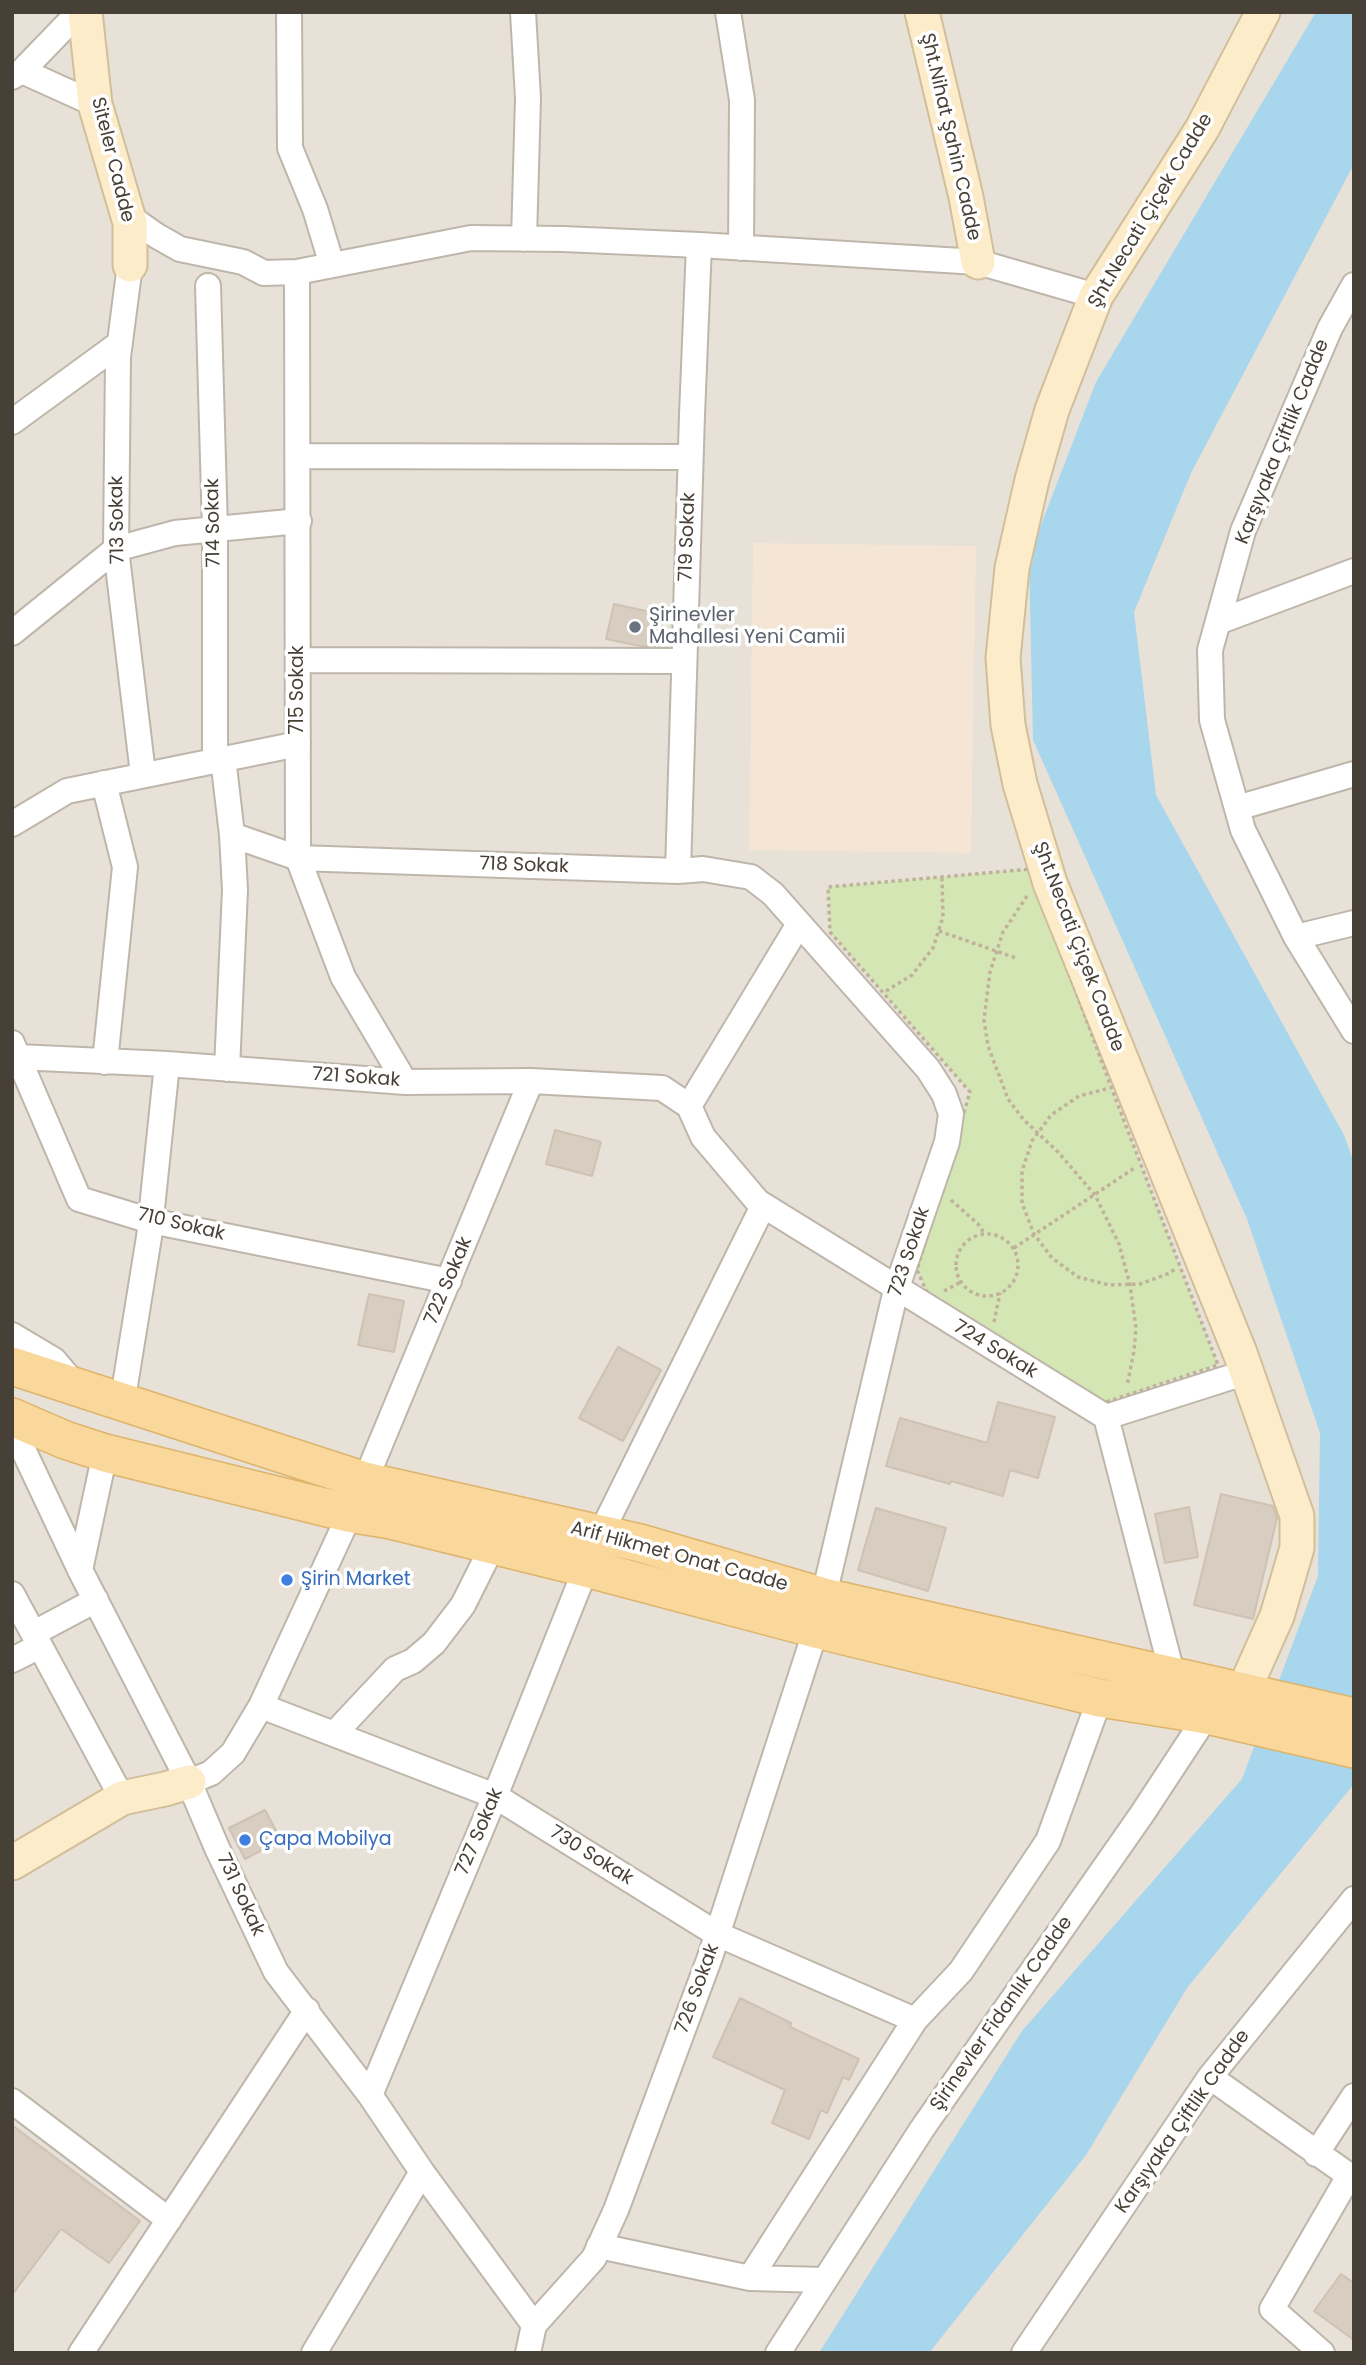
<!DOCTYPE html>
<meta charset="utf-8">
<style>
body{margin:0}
#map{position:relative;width:1366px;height:2365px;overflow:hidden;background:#f3efe9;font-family:Poppins,sans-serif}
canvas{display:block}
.frame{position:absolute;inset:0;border:14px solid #474037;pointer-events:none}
</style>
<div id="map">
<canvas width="1366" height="2365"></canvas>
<div class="frame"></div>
</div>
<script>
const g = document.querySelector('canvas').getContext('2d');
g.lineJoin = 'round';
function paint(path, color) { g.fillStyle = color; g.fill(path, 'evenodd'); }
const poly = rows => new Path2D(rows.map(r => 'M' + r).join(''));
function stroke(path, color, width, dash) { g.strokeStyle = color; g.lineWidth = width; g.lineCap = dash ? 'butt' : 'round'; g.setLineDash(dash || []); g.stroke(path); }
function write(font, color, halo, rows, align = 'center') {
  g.font = font + ' Poppins,sans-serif'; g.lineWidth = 7; g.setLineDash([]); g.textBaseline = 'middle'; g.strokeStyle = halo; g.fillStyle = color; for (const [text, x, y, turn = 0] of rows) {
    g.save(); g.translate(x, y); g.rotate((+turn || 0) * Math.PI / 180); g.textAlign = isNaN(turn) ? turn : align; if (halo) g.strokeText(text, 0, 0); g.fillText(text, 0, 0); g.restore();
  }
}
paint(poly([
 [12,12,1354,12,1354,2353,12,2353]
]), '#e7e1d7');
paint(poly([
 [753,543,976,546,971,853,749,850]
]), '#f4e5d5');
paint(poly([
 [1031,869,1111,1087,1218,1365,1100,1404,930,1299,917,1270,970,1092,830,932,828,887]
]), '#d3e6b3');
paint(poly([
 [1316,12,1354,12,1354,164,1191,473,1134,612,1156,795,1344,1135,1354,1163,1354,1784,1187,1988,1086,2155,929,2353,819,2353,1022,2031,1242,1779,1318,1576,1320,1433,1247,1219,1033,740,1029,556,1096,382]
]), '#a8d6ed');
const building = poly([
 [614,604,664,615,658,646,640,646,606,639,614,604],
 [555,1130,601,1142,592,1176,546,1164,555,1130],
 [369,1294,404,1301,394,1352,358,1345,369,1294],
 [618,1347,661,1370,623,1441,579,1418,618,1347],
 [998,1402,1055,1417,1038,1478,1010,1470,1003,1496,951,1481,950,1484,886,1466,900,1418,987,1443,998,1402],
 [1221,1494,1273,1506,1277,1518,1253,1619,1194,1605,1221,1494],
 [1189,1507,1198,1557,1165,1563,1155,1514,1189,1507],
 [876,1508,946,1528,928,1591,858,1570,876,1508],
 [265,1810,281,1840,245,1859,229,1828,265,1810],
 [740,1998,791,2023,790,2027,859,2059,849,2080,843,2077,827,2113,821,2110,809,2139,772,2123,785,2090,713,2057,740,1998],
 [12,2125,140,2221,109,2263,61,2229,12,2295,12,2125],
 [1341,2274,1354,2283,1354,2340,1314,2311,1341,2274]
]);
paint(building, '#d8cdc1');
stroke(building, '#cfc2b2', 2);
const street = poly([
 [289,12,290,148,315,209,332,265],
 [523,12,528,98,524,239],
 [728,12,742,100,741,248],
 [22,71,95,104],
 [12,77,22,71,79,12],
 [127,215,157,236,180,249,243,262,264,273,297,272,471,238,563,239,699,245,978,262,1096,296],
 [130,265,118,357,116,549,143,774],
 [297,272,298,858,343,977,405,1082],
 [1354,285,1330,328,1243,531,1210,650,1212,720,1243,830,1296,937,1354,1031],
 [208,286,215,530,215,760],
 [12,422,120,343],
 [299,456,690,457],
 [1218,622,1354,571],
 [12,633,116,549,175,533,299,521],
 [298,660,684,661],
 [223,758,232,835,235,890,227,1069],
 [104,783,125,867,105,1062],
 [1237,808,1354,774],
 [12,824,67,791,298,744],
 [232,835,298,858,678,871,703,869,751,877,773,894,928,1069,944,1094,951,1114,947,1142,896,1290,816,1629,710,1957,616,2210,594,2258,534,2325],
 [678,871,692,415,699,245],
 [1296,937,1354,923],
 [12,1043,79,1199,151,1221,449,1281],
 [18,1057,167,1064,405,1082,531,1081,662,1088,689,1106],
 [689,1106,703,1137,758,1202,1106,1417,1173,1677],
 [689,1106,799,924],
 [12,1335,54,1360,76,1386],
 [122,1404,149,1237,167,1064],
 [1106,1417,1247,1372],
 [12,1426,80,1570,189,1782,217,1848,276,1972,370,2095,422,2172,534,2325],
 [600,1535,763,1206],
 [80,1570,105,1453],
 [12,1594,122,1798],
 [34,1633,96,1600],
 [12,1660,40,1646],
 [261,1706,495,1796,717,1934,915,2020],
 [334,1734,395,1669,413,1661,434,1643,463,1605,493,1545],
 [189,1782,211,1773,233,1753,261,1706,365,1481,531,1081],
 [1210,2077,1354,2179],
 [370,2095,495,1796,586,1568],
 [12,2101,169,2220],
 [1316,2154,1354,2096],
 [599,2246,750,2278,824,2280],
 [750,2278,915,2020,961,1971,1048,1841,1100,1698],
 [81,2353,307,2010],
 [314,2353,422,2172],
 [528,2353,534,2325],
 [778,2353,922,2129,1142,1814,1207,1715,1219,1707],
 [1024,2353,1210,2077,1354,1899],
 [1322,2353,1272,2309,1349,2176]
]);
const secondary = poly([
 [85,12,95,104,130,223,130,265],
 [922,12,966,197,978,262],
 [1243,1692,1277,1616,1297,1548,1297,1516,1240,1353,1050,883,1020,784,1008,725,1003,658,1012,568,1032,480,1052,410,1096,296,1202,129,1263,12],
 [12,1863,122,1798,165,1789,189,1782]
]);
const primary = poly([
 [12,1366,365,1481,640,1543,824,1597,1354,1717],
 [12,1417,65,1440,105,1453,348,1513,391,1520,586,1568,816,1629,1100,1698,1207,1715,1354,1749]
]);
stroke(street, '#bfb6ab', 28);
stroke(secondary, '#d1bf9a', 37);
stroke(primary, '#deb46c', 40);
stroke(poly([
 [1031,869,1111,1087,1218,1365,1100,1404,930,1299,917,1270,970,1092,830,932,828,887,1031,869],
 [1027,896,1003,932,990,972,984,1020,988,1046,1008,1099,1023,1119,1058,1152,1095,1195,1119,1244,1130,1285,1136,1328,1134,1351,1127,1386],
 [939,931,1016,958],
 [886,991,912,975,933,948,943,917,942,877],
 [1106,1089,1079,1096,1051,1115,1032,1141,1022,1171,1022,1203,1034,1234,1052,1258,1078,1277,1109,1285,1140,1284,1170,1273,1176,1268],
 [951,1200,978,1224,984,1233],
 '956 1265a31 31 0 1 1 62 0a31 31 0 1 1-62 0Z',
 [1014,1248,1136,1167],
 [944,1291,961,1282],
 [994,1322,1000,1293]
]), '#c0b19d', 3.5, [3.5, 3.5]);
stroke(street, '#fff', 24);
stroke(secondary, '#fcecca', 33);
stroke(primary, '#fad89b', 37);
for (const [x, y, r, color] of [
 [635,627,7,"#6b7280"],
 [287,1580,7,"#3f7fe0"],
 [245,1840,7,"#3f7fe0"]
]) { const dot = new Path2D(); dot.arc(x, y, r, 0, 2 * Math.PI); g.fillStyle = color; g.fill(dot); stroke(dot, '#fff', 2.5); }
write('19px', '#474037', '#fff', [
 ["Şht.Nihat Şahin Cadde",950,137,77],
 ["Siteler Cadde",112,160,76],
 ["Şht.Necati Çiçek Cadde",1151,211,-59],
 ["Karşıyaka Çiftlik Cadde",1283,442,-68],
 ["713 Sokak",118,520,-91],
 ["714 Sokak",214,523,-91],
 ["719 Sokak",688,537,-88],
 ["715 Sokak",298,690,-90],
 ["718 Sokak",524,866,2],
 ["Şht.Necati Çiçek Cadde",1078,947,69],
 ["721 Sokak",356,1078,4],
 ["710 Sokak",181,1225,13],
 ["723 Sokak",910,1252,-72],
 ["722 Sokak",449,1281,-67],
 ["724 Sokak",995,1350,31],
 ["Arif Hikmet Onat Cadde",679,1557,15],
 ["727 Sokak",480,1832,-67],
 ["730 Sokak",591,1856,32],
 ["731 Sokak",240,1895,65],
 ["726 Sokak",698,1989,-70],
 ["Şirinevler Fidanlık Cadde",1002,2014,-55],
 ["Karşıyaka Çiftlik Cadde",1183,2122,-55]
]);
write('19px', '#5b616d', '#fff', [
 ["Şirinevler",649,616],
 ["Mahallesi Yeni Camii",649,638]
], 'left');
write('19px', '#366cbe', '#fff', [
 ["Şirin Market",301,1580],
 ["Çapa Mobilya",259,1840]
], 'left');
</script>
